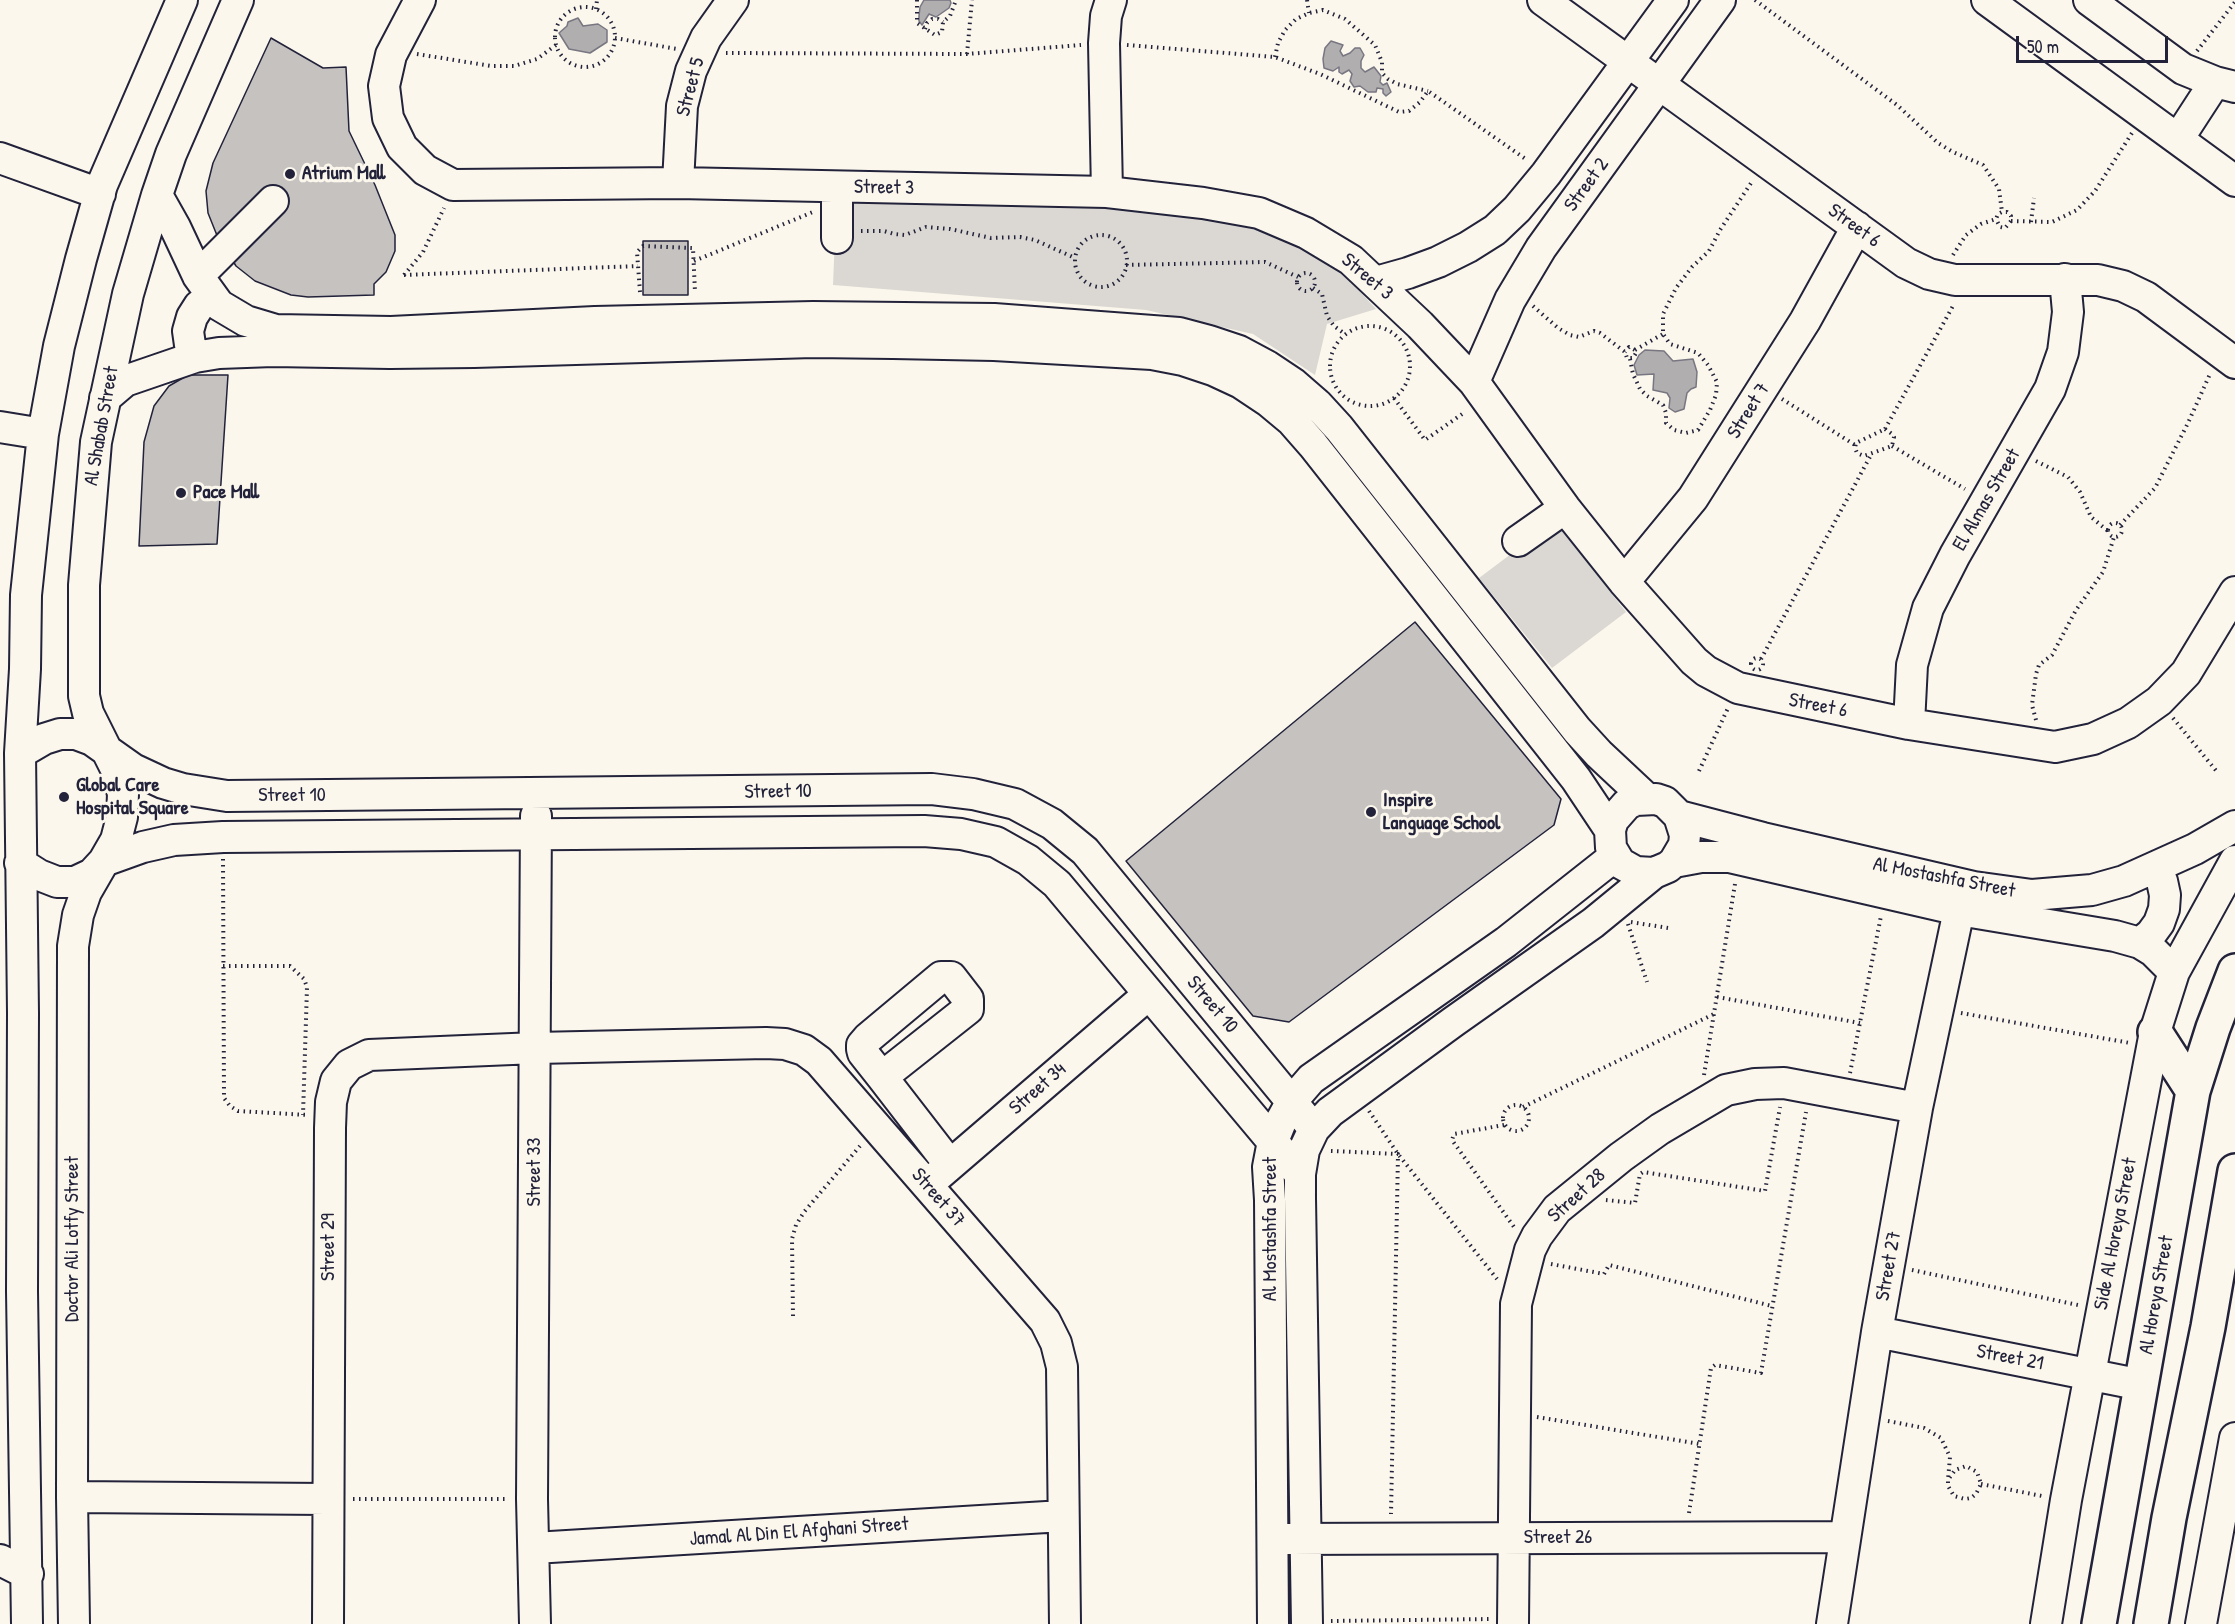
<!DOCTYPE html>
<style>
body{margin:0}
#map{position:relative;width:2235px;height:1624px;overflow:hidden;background:#fbf7ec;font-family:"Patrick Hand",sans-serif}
canvas{display:block}
.scale{position:absolute;left:2016px;top:36px;width:152px;height:27px;box-sizing:border-box;border:3px solid #22223b;border-top:0;padding-left:8px;font-size:18px;line-height:21px;white-space:nowrap;color:#22223b;-webkit-text-stroke:4px #fbf7ec;paint-order:stroke}
</style>
<div id="map">
<canvas width="2235" height="1624"></canvas>
<div class="scale">50 m</div>
</div>
<script>
const g = document.querySelector('canvas').getContext('2d');
g.lineJoin = 'round';
function paint(path, color) { g.fillStyle = color; g.fill(path, 'evenodd'); }
const poly = rows => new Path2D(rows.map(r => 'M' + r).join(''));
function stroke(path, color, width, dash) { g.strokeStyle = color; g.lineWidth = width; g.lineCap = dash ? 'butt' : 'round'; g.setLineDash(dash || []); g.stroke(path); }
function write(font, color, halo, rows, align = 'center') {
  g.font = font + ' "Patrick Hand",sans-serif'; g.lineWidth = 6; g.setLineDash([]); g.textBaseline = 'middle'; g.strokeStyle = halo; g.fillStyle = color; for (const [text, x, y, turn = 0] of rows) {
    g.save(); g.translate(x, y); g.rotate((+turn || 0) * Math.PI / 180); g.textAlign = isNaN(turn) ? turn : align; if (halo) g.strokeText(text, 0, 0); g.fillText(text, 0, 0); g.restore();
  }
}
paint(poly([
 [837,187,1107,192,1306,233,1376,309,1327,324,1315,375,1253,334,1146,310,833,285],
 [1551,524,1558,526,1626,612,1552,668,1479,578]
]), '#dbd8d3');
const water = poly([
 [924,0,950,0,951,3,949,8,936,17,929,14,922,25,919,21,919,16,920,7,924,0],
 [578,18,583,26,598,24,607,30,607,42,590,53,569,49,559,33,567,26,568,22,578,18],
 [1331,41,1343,45,1340,51,1343,56,1350,53,1355,48,1360,48,1364,55,1361,61,1361,68,1365,72,1374,67,1381,76,1380,82,1383,85,1387,83,1391,92,1386,96,1383,93,1383,89,1377,88,1376,92,1368,92,1360,86,1354,87,1350,81,1352,74,1349,70,1342,74,1339,72,1339,67,1333,71,1324,68,1323,59,1325,48,1331,41],
 [1645,350,1664,351,1673,361,1693,359,1697,372,1696,387,1691,389,1687,393,1684,409,1675,412,1669,408,1670,398,1667,393,1653,390,1654,374,1637,375,1634,365,1639,355,1645,350]
]);
paint(water, '#b1aeb0');
stroke(water, '#787681', 1.5);
const building = poly([
 [271,38,323,68,346,67,349,131,375,185,395,235,395,251,386,272,374,284,374,295,308,297,291,295,255,281,236,266,216,233,208,213,206,191,213,163,271,38],
 [643,241,688,241,688,295,643,295,643,241],
 [188,375,228,375,217,544,139,546,144,442,154,406,169,386,188,375],
 [1415,622,1561,799,1554,825,1289,1022,1253,1016,1126,861,1415,622]
]);
paint(building, '#c6c2c0');
stroke(building, '#22223b', 1.5);
const minor = poly([
 [420,0,391,55,384,86,388,118,402,147,425,170,453,185,678,183,1107,192,1203,203,1259,213,1306,233,1351,260,1420,325,1474,382,1565,508,1624,582,1694,661,1706,671,1738,688,1909,724,2055,747,2093,739,2128,723,2159,701,2186,673,2235,592],
 [1543,0,1906,263,1929,274,1955,280,2098,280,2123,286,2146,297,2235,363],
 [1987,0,2235,181],
 [2089,0,2183,69,2215,82,2235,87],
 [2178,139,2215,82],
 [0,158,100,194],
 [678,183,682,106,691,71,706,38,733,0],
 [837,187,837,238],
 [1107,192,1104,43,1106,16,1111,0],
 [157,195,175,227,198,276,219,305,246,321,276,330,391,332,595,322,813,317,994,319,1179,333,1209,341,1239,351,1267,366,1294,384,1317,404,1339,428,1577,730,1599,754,1646,798],
 [198,276,273,201],
 [1376,282,1408,273,1438,262,1468,247,1495,230,1517,209,1546,174,1673,0],
 [195,357,190,345,188,331,192,317,199,306,212,296],
 [1474,382,1510,300,1541,248,1720,0],
 [105,398,125,381,195,357,219,353,273,351,390,353,474,352,813,342,893,343,994,345,1152,354,1183,360,1213,370,1241,383,1268,401,1292,421,1313,445,1576,779,1610,830,1611,848,1620,863,1636,872,1654,873,1668,867,1674,862,1684,845,1685,835,1679,816,1665,802,1656,799,1636,800,1627,804,1613,820,1610,830],
 [0,427,43,434],
 [1518,541,1565,508],
 [1624,582,1693,498,1805,321,1857,227],
 [1909,724,1912,665,1928,608,1955,555,2050,389,2063,352,2068,312,2065,279],
 [20,753,44,739,60,734,76,734,92,740,133,769,163,783,183,789,227,796,932,789,973,794,1015,804,1052,824,1085,851,1314,1129],
 [1679,816,1763,838,1974,887,2032,895,2092,890,2124,881,2195,849,2235,826],
 [1674,862,1701,857,1729,857,1959,910,2115,936,2140,943,2153,951,2174,972],
 [20,863,39,875,57,882,75,882,92,874,104,861,143,847,174,840,223,837,924,831,961,834,996,842,1028,860,1057,884,1300,1174],
 [2140,943,2151,934,2159,923,2164,909,2165,895,2162,881,2155,868],
 [882,1077,968,1009,968,999,951,977,941,977,868,1038,862,1045,862,1049,863,1053,882,1077,950,1165],
 [935,1178,1149,994],
 [1877,1332,2142,1385],
 [72,1497,327,1499],
 [1287,1539,1844,1537],
 [534,1548,1063,1516],
 [0,1560,28,1574],
 [27,1624,22,1291,23,1013,20,753,25,669,26,595,43,434,59,346,81,259,102,185,182,0],
 [74,1624,72,1497,73,946,78,915,86,892,116,840,122,817,123,794,117,771,88,713,84,696,84,585,96,442,128,294,157,195,171,154,238,0],
 [328,1624,330,1128,331,1102,336,1081,349,1065,369,1055,536,1048,766,1043,785,1044,804,1050,819,1061,1045,1321,1056,1343,1062,1367,1065,1624],
 [535,1624,532,1499,536,816],
 [1273,1624,1270,1200,1268,1167,1273,1141,1282,1119,1292,1101,1311,1079,1506,942,1615,856],
 [1307,1624,1300,1198,1300,1174,1304,1150,1314,1129,1330,1112,1453,1022,1593,923,1654,873],
 [1513,1624,1516,1304,1530,1250,1537,1236,1557,1209,1621,1157,1660,1129,1726,1090,1755,1084,1784,1083,1917,1108],
 [1832,1624,1877,1332,1917,1108,1959,910],
 [2046,1624,2066,1500,2155,1032,2174,972,2235,861],
 [2201,1624,2235,1438]
]);
const major = poly([
 [2155,1032,2193,1091],
 [2099,1624,2193,1091,2213,1028,2235,971],
 [2151,1624,2169,1518,2208,1327,2235,1171]
]);
stroke(minor, '#22223b', 34);
stroke(major, '#22223b', 38);
stroke(poly([
 [917,0,917,23,935,35,942,32,943,22,950,16,956,0],
 [1307,0,1309,13],
 [1755,0,1897,105,1938,143,1953,152,1983,165,1999,189,2002,212],
 '555 37a30 30 0 1 1 60 0a30 30 0 1 1-60 0Z',
 [596,9,597,0],
 [925,29,927,23,932,19,938,19,943,22],
 [615,38,677,49],
 [1127,45,1275,57,1320,74,1399,112,1409,111,1420,102,1428,91,1527,160],
 [2197,51,2235,2],
 [726,53,967,54,1081,45],
 [417,54,491,66,514,66,537,59,556,45],
 [967,54,972,0],
 [1275,57,1278,43,1285,30,1296,19,1309,13,1323,10,1345,19,1375,45,1382,62,1382,73,1388,79,1397,84,1428,91],
 [2011,221,2052,222,2077,210,2095,191,2132,133],
 [2031,222,2034,198],
 [861,231,884,231,894,234,905,235,926,227,950,229,991,238,1020,237,1035,240,1075,258],
 '1075 261a26 26 0 1 1 52 0a26 26 0 1 1-52 0Z',
 [1953,255,1966,235,1981,224,1996,219,1998,214,2002,212,2007,212,2011,216,2011,221,2005,228,2000,227,1996,219],
 [694,261,813,212],
 [1126,265,1265,262,1298,277],
 '1297 282a9 9 0 1 1 18 0a9 9 0 1 1-18 0Z',
 [404,275,638,266],
 [404,275,423,252,444,208],
 [1313,288,1322,294,1327,316,1334,326,1345,334],
 [640,292,637,252,643,246,693,248,695,292],
 [1533,306,1558,328,1570,335,1579,337,1594,331,1600,333,1625,352,1627,358,1633,358,1636,353,1635,350,1629,347,1625,352],
 '1330 366a40 40 0 1 1 80 0a40 40 0 1 1-80 0Z',
 [1635,350,1663,334],
 [1630,359,1633,374,1640,389,1647,396,1663,405,1666,413,1666,423,1674,430,1686,433,1698,430,1710,410,1716,395,1717,382,1708,365,1698,353,1670,344,1663,334,1663,314,1676,288,1692,267,1709,251,1720,230,1753,180],
 [1394,398,1425,440,1465,412],
 [1782,399,1855,445],
 [1885,429,1954,304],
 [1885,429,1892,434,1894,437,1892,446,1864,456,1857,453,1855,448,1856,443,1885,429],
 [1892,446,1965,489],
 [2036,461,2068,477,2080,492,2091,517,2108,531],
 '2108 530a7 7 0 1 1 14 0a7 7 0 1 1-14 0Z',
 [2120,525,2155,488,2188,423,2210,374],
 '1751 664a6 6 0 1 1 12 0a6 6 0 1 1-12 0Z',
 [1761,659,1872,453],
 [2173,718,2218,773],
 [2036,720,2032,705,2036,674,2039,665,2052,655,2076,610,2103,572,2114,537],
 [1699,771,1728,708],
 [223,859,224,1098,230,1106,238,1111,308,1115],
 [1631,922,1668,928],
 [1628,924,1647,982],
 [223,966,290,966,304,979,307,987,303,1115],
 [1717,997,1860,1023],
 [1961,1013,2130,1043],
 [1850,1073,1881,916],
 [1704,1075,1735,884],
 '1503 1118a13 13 0 1 1 26 0a13 13 0 1 1-26 0Z',
 [1523,1107,1714,1014],
 [1369,1111,1398,1154,1497,1279],
 [1504,1125,1454,1134,1452,1140,1514,1227],
 [1331,1151,1398,1154,1391,1514],
 [1606,1200,1635,1203,1640,1174,1643,1172,1765,1191,1780,1107],
 [1551,1264,1604,1274,1609,1265,1772,1306],
 [1912,1270,2078,1305],
 [793,1316,792,1239,796,1225,804,1212,860,1146],
 [1537,1417,1700,1444],
 [1888,1421,1924,1428,1941,1438,1950,1457,1948,1480,1948,1486,1954,1496,1965,1499,1971,1498,1976,1494,1981,1484,1977,1472,1966,1466,1955,1470,1948,1480],
 [1981,1484,2042,1496],
 [353,1499,507,1499],
 [1689,1513,1711,1368,1715,1365,1761,1373,1806,1112],
 [1331,1621,1491,1619]
]), '#22223b', 4, [1.5, 4.5]);
stroke(minor, '#fbf7ec', 30);
stroke(major, '#fbf7ec', 33);
for (const [x, y, r, color] of [
 [290,174,6,"#22223b"],
 [181,493,6,"#22223b"],
 [64,797,6,"#22223b"],
 [1371,812,6,"#22223b"]
]) { const dot = new Path2D(); dot.arc(x, y, r, 0, 2 * Math.PI); g.fillStyle = color; g.fill(dot); stroke(dot, '#fbf7ec', 2); }
write('20px', '#22223b', '#fbf7ec', [
 ["Street 5",691,87,-75],
 ["Street 2",1587,185,-54],
 ["Street 3",884,188,1],
 ["Street 6",1854,226,36],
 ["Street 3",1367,277,40],
 ["Street 7",1749,411,-58],
 ["Al Shabab Street",102,426,-80],
 ["El Almas Street",1987,500,-60],
 ["Street 6",1818,706,11],
 ["Street 10",778,792,-1],
 ["Street 10",292,796],
 ["Al Mostashfa Street",1944,878,11],
 ["Street 10",1212,1005,50],
 ["Street 34",1038,1089,-41],
 ["Street 33",535,1172,-90],
 ["Street 28",1577,1196,-42],
 ["Street 37",938,1198,49],
 ["Al Mostashfa Street",1271,1229,-90],
 ["Side Al Horeya Street",2116,1234,-79],
 ["Doctor Ali Lotfy Street",73,1239,-90],
 ["Street 29",329,1247,-90],
 ["Street 27",1889,1266,-80],
 ["Al Horeya Street",2157,1295,-80],
 ["Street 21",2010,1358,11],
 ["Jamal Al Din El Afghani Street",799,1532,-4],
 ["Street 26",1558,1538]
]);
write('bold 20px', '#22223b', '#fbf7ec', [
 ["Atrium Mall",302,174],
 ["Pace Mall",193,493],
 ["Global Care",76,786],
 ["Hospital Square",76,809],
 ["Inspire",1383,801],
 ["Language School",1383,824]
], 'left');
</script>
